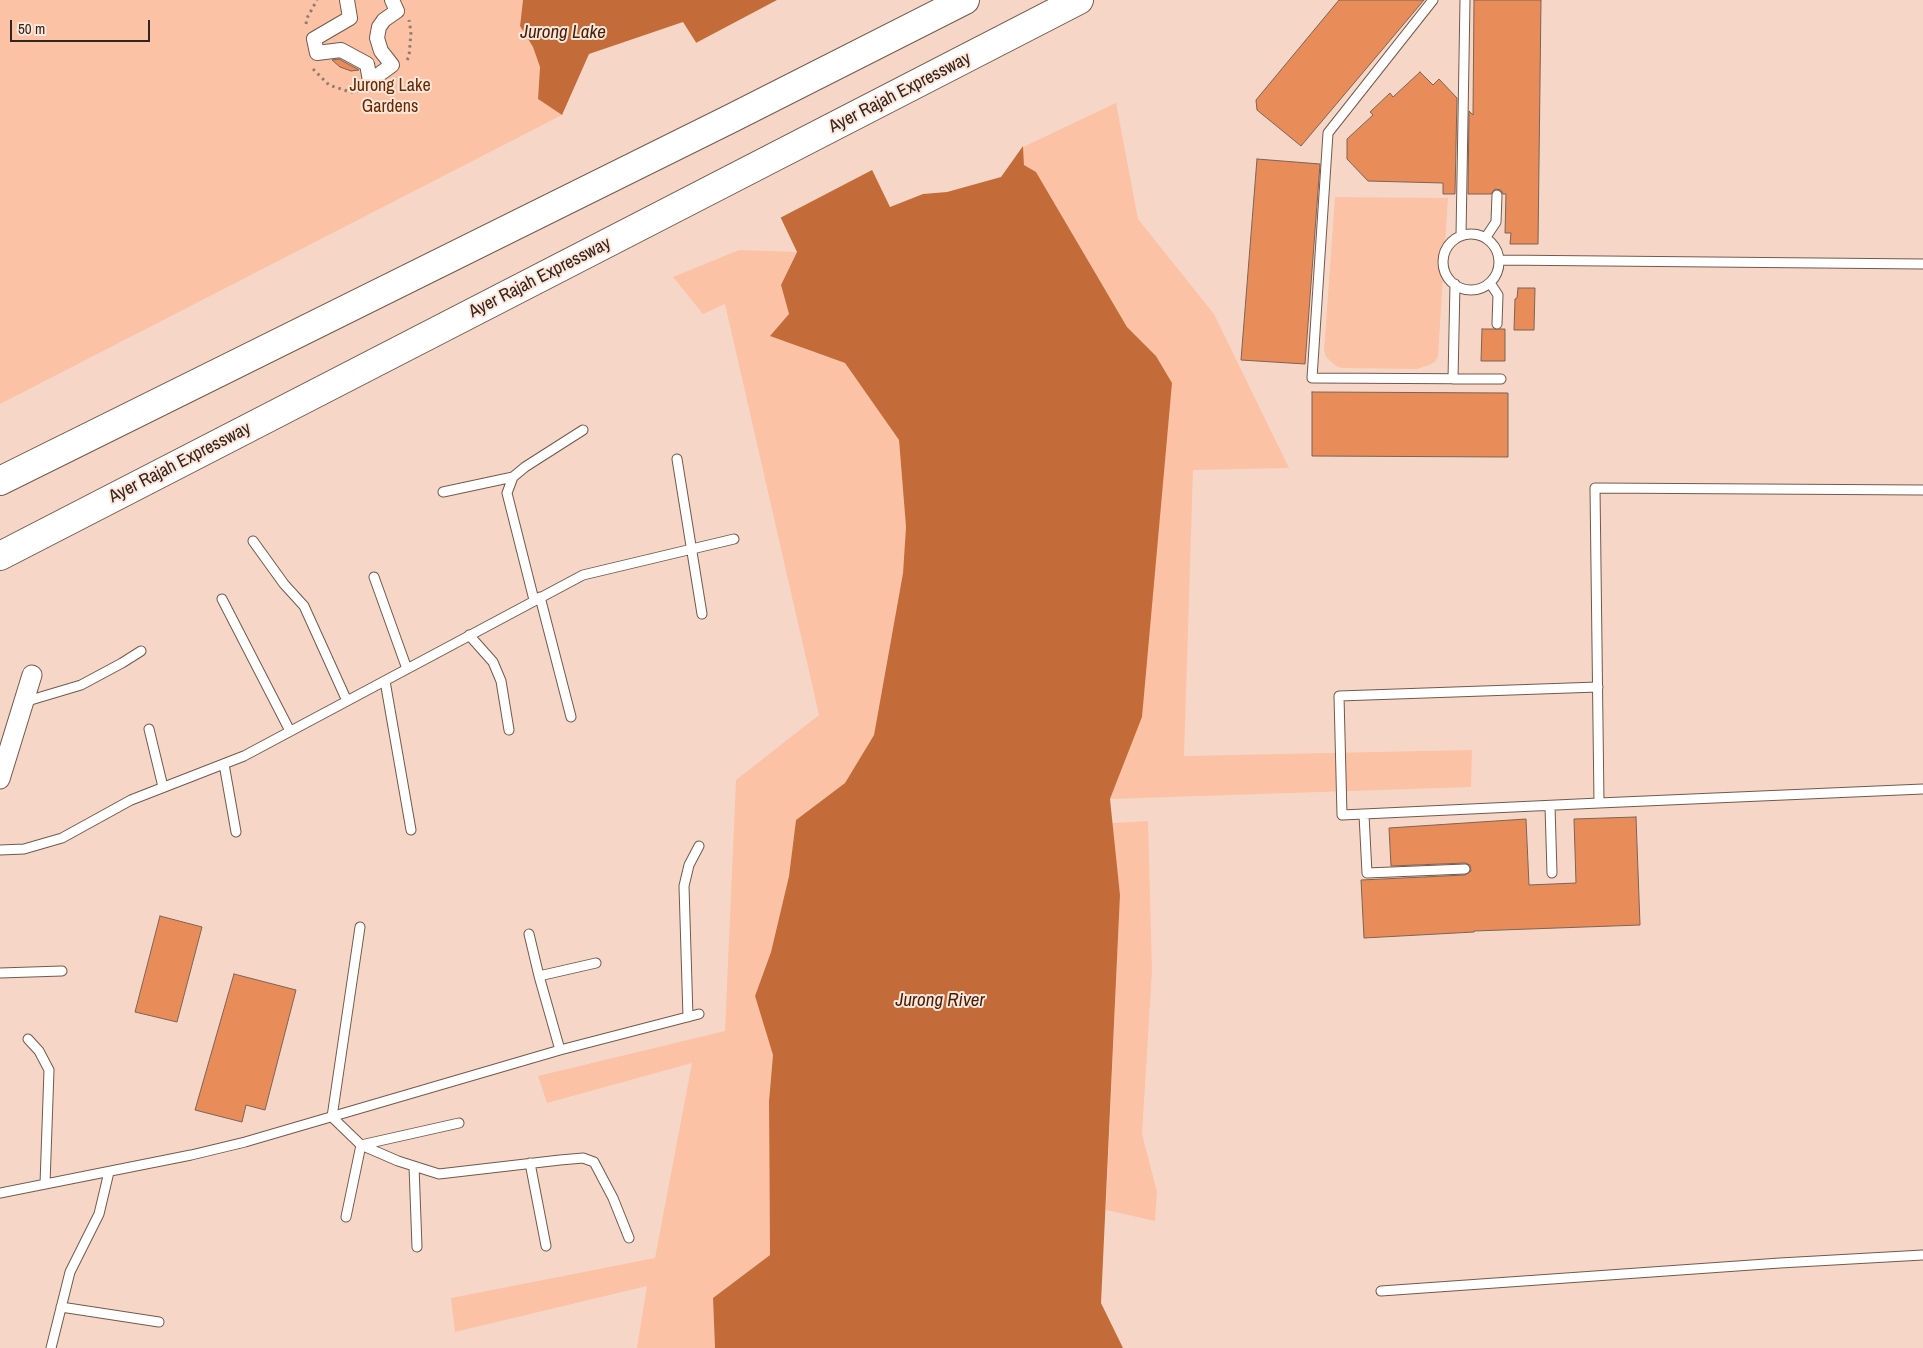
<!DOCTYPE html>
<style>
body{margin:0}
#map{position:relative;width:1923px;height:1348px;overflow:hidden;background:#f6d7c7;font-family:"Archivo Narrow",sans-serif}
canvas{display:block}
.scale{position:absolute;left:10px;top:20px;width:140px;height:22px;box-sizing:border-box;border:2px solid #30251f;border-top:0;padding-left:6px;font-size:15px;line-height:18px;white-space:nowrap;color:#30251f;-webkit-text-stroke:4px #ffe6d9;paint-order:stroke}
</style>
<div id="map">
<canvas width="1923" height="1348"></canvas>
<div class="scale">50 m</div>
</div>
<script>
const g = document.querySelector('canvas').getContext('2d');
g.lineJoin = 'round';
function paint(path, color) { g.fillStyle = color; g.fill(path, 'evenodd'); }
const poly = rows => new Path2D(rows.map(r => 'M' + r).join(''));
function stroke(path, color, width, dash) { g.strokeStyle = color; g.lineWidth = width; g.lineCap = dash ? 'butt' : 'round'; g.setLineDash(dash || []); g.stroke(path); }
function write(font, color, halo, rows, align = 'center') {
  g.font = font + ' "Archivo Narrow",sans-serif'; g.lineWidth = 4; g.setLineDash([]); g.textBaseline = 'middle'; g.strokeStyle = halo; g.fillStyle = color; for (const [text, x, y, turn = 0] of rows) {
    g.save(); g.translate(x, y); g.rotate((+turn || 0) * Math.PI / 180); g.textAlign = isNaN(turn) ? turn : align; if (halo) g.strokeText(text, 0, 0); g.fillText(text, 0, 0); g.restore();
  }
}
paint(poly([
 [0,0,523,0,520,26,533,47,540,67,538,99,562,115,0,404],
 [1116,103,1138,219,1214,314,1289,468,1193,470,1184,756,1472,750,1471,787,1110,799,1142,717,1156,356,1127,327,1036,172,1024,165,1023,147],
 [1335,197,1448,198,1438,356,1435,362,1429,365,1417,369,1341,368,1336,366,1326,357,1324,351],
 [739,250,797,252,781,285,789,314,802,348,845,363,899,440,906,527,903,573,874,735,845,783,796,820,789,876,771,952,755,996,773,1055,769,1101,770,1255,713,1298,715,1348,637,1348,647,1286,455,1332,451,1298,655,1258,692,1063,547,1103,538,1076,725,1031,736,780,819,715,725,304,703,314,673,277],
 [1148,821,1152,971,1142,1134,1157,1192,1155,1221,1106,1210,1120,895,1112,823]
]), '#fcc2a5');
paint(poly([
 [523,0,790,0,890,207,923,194,947,192,1001,177,1023,146,1024,165,1036,172,1127,327,1156,356,1172,383,1142,717,1110,799,1120,895,1101,1303,1123,1348,715,1348,713,1298,770,1255,769,1101,773,1055,755,996,771,952,789,876,796,820,845,783,874,735,903,573,906,527,899,440,845,363,770,336,789,314,781,285,797,252,731,113,728,102,697,44,683,22,589,54,562,115,538,99,540,67,533,47,520,26]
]), '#c46c39');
paint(poly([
 [777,0,792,0,818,56,874,169,778,219,728,114,726,103,720,90,694,44]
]), '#f6d7c7');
const building = poly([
 [1339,0,1424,0,1301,146,1257,110,1256,100,1339,0],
 [1474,0,1541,0,1538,244,1510,244,1511,233,1505,233,1506,194,1503,194,1501,190,1495,189,1491,194,1468,194,1469,111,1473,115,1474,0],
 [339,59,359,70,351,71,340,67,332,60,339,59],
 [1420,72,1433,85,1439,79,1457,98,1455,194,1443,194,1443,183,1368,181,1347,159,1347,139,1373,115,1370,112,1390,93,1393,97,1420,72],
 [1257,159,1320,164,1305,364,1241,360,1257,159],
 [1518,288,1535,288,1534,330,1514,330,1515,299,1517,298,1518,288],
 [1482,329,1505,329,1505,361,1481,361,1482,329],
 [1312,392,1508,393,1508,457,1312,456,1312,392],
 [1636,817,1640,925,1474,931,1474,932,1364,938,1361,880,1465,875,1471,871,1470,865,1465,863,1391,866,1389,828,1526,819,1529,885,1576,883,1574,819,1636,817],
 [160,916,202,927,177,1022,135,1012,160,916],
 [234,974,296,990,265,1110,246,1105,242,1122,195,1110,234,974]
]);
paint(building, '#e88c5a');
stroke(building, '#7d6355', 1);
const service = poly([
 [1433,0,1328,133,1312,378,1501,379],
 '1443 262a28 28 0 1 1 56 0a28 28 0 1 1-56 0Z',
 [1461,236,1465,0],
 [1486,237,1496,222,1497,195],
 [1499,260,1923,264],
 [1490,283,1498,295,1497,324],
 [1453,379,1455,284],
 [677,459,702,614],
 [1923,490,1595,488,1599,803,1923,789],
 [443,492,513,477],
 [253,541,284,584,304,606,347,701],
 [374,577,407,669],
 [540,597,571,717],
 [222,599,290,731],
 [534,600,507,493,513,477,525,467,583,430],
 [469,635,493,662,501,681,509,730],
 [385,681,411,830],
 [1598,687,1339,696,1342,815,1599,803],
 [24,702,81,685,122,663,141,651],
 [149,729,163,787],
 [224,764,236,832],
 [1550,806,1552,873],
 [1364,815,1367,873,1465,869],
 [0,850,24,849,62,838,131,800,244,756,583,575,734,539],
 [360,927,332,1117,361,1145,398,1161,439,1174,560,1160,583,1158,594,1162,613,1198,629,1238],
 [529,934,539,976,560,1050],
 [0,973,62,971],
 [539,976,596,963],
 [688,1017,684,886,689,865,699,846],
 [28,1039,39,1051,49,1070,45,1184],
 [530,1163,546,1246],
 [414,1166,417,1247],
 [0,1193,191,1155,245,1142,560,1050,699,1014],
 [346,1217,361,1145,459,1123],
 [1381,1291,1780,1263,1923,1255],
 [61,1307,159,1322],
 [51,1348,70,1272,99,1214,109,1172]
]);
const pedestrian = poly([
 [347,0,350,18,314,39,317,53,341,50,367,64,370,81,392,65,381,51,377,38,379,27,384,20,397,11,392,0]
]);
const minor = poly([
 [0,779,32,675]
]);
const motorway = poly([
 [0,481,732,118,965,0],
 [0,556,1079,0]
]);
stroke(service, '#73594b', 11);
stroke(pedestrian, '#73594b', 16);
stroke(minor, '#73594b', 21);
stroke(motorway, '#73594b', 30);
stroke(poly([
 [306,24,307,18,317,0],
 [407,60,409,57,411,32,409,20],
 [313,69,329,85,350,92,359,91]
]), '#907c71', 3, [2.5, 4]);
stroke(service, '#fff', 9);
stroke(pedestrian, '#fff', 14);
stroke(minor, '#fff', 19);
stroke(motorway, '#fff', 28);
write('18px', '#642a02', '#ffe6d9', [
 ["Jurong Lake",390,86],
 ["Gardens",390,107]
]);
write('18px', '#30251f', '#ffe6d9', [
 ["Ayer Rajah Expressway",900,93,-27],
 ["Ayer Rajah Expressway",540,278,-27],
 ["Ayer Rajah Expressway",180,463,-27]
]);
write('italic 19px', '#431f0a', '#ffe6d9', [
 ["Jurong Lake",563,33],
 ["Jurong River",940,1001]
]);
</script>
